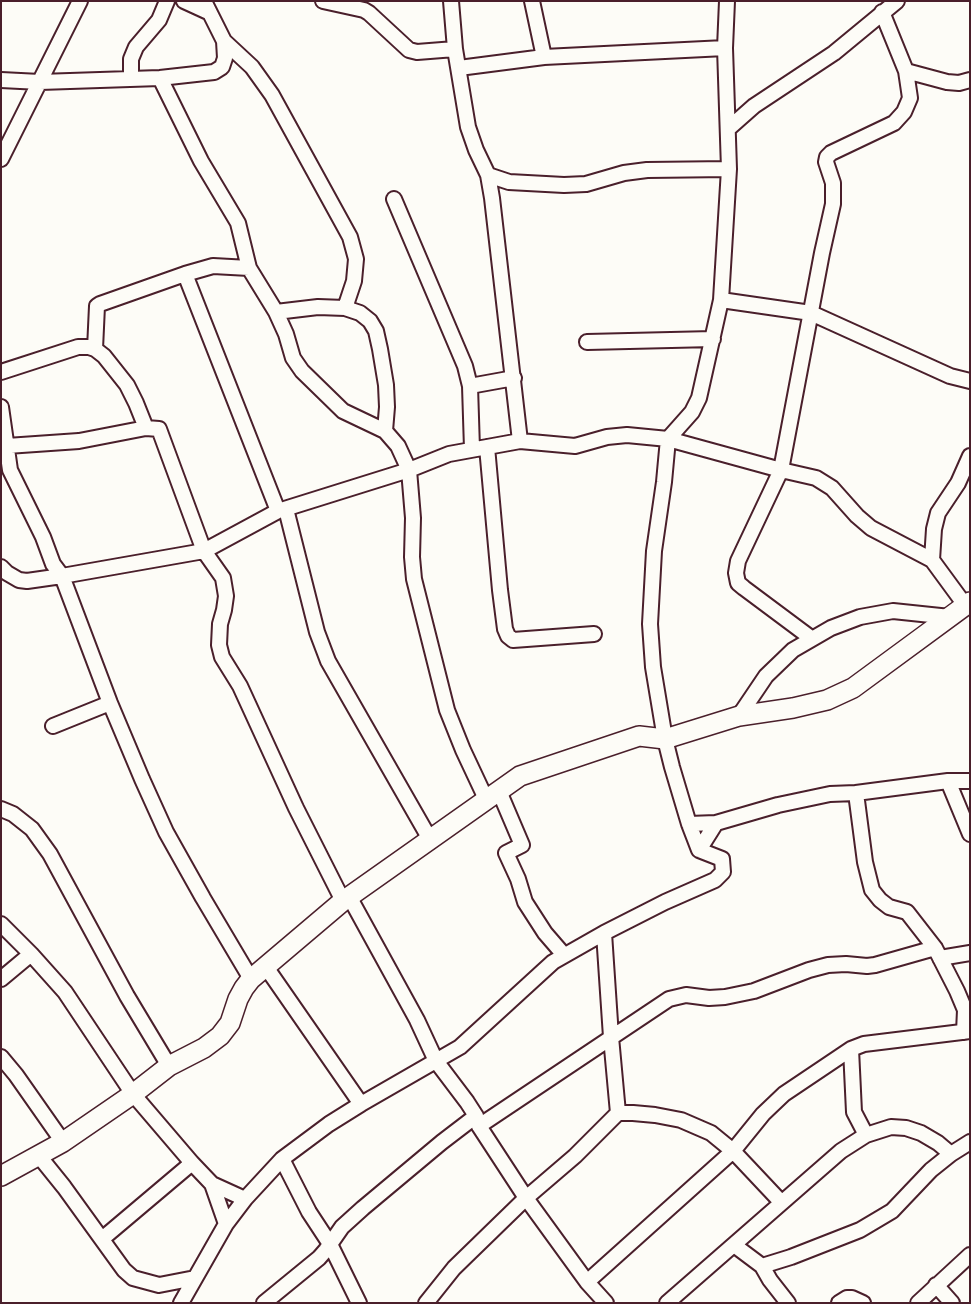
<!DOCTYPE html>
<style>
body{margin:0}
#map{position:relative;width:971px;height:1304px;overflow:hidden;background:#fdfcf7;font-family:Sriracha,sans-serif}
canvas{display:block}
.frame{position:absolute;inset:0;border:2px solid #4a1f2b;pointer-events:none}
</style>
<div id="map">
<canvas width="971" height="1304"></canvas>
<div class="frame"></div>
</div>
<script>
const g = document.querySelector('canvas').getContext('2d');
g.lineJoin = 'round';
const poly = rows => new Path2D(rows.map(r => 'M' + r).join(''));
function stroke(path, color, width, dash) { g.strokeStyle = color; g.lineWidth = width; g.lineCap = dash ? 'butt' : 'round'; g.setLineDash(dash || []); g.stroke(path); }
const street = poly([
 [184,1,208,12],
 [323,1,364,10,369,13,409,50,417,52,455,49],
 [451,1,455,49,468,127,476,150,488,175,492,198,520,441],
 [532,1,544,57],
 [224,41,252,67,272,95,350,237,356,259,354,281,345,308],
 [459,68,544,57,725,48],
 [906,71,947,82,959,83,970,80],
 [160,78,201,161,238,223,249,268,276,312,286,334,293,358,302,371,343,411,385,431,398,446,409,470,413,518,412,557,414,579,447,710,463,750,486,799],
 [131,79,131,59,136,47,159,20,167,1],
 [1,80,40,82,160,78,214,72,222,67,225,58,224,41,204,1],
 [728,129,754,106,834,53,897,1],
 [1,159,80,1],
 [488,175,509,182,564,185,586,184,624,173,647,170,729,169],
 [394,199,465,366,470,386,472,449],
 [185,274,278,511],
 [721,300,811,313,950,376,970,381],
 [276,312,318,307,345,308,360,313,370,321,376,331,380,349,386,385,387,407,385,431],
 [587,342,713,339],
 [95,349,97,306,100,304,185,274,213,266,249,268],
 [1,372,78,347,89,347,95,349,104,356,127,385,136,403,146,428],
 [470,386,514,378],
 [1,407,10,470,43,537,53,564,62,576,110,703,142,779,166,832,203,898,251,979],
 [7,446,79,441,146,428,159,429,204,551,223,578,226,596,224,610,220,624,219,645,222,657,240,686,296,808,343,901],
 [487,447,500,590,505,629,508,636,513,640,594,634],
 [286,509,317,632,328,661,431,841],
 [932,560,934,529,938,513,958,483,970,456],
 [1,567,7,573,19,580,27,581,62,576,204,551,278,511,409,470,449,454,520,441,575,446,607,437,627,435,668,439,781,470,816,478,832,488,857,516,871,528,932,560,965,605],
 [811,638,744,588,738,583,736,573,738,561,781,470,822,253,833,204,833,183,826,162,827,157,831,153,894,123,904,112,910,98,906,71,882,12],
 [739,716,766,676,793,650,831,628,860,617,893,611,950,617],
 [53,726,110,703],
 [948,781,970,834],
 [499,791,522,845,506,853,518,879,525,902,545,933,564,955],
 [856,793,865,862,872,890,880,900,889,907,907,912,935,948,957,991,965,1010,964,1032],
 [1,809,13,814,32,829,50,854,127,996,169,1066],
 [689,824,716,823,778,805,830,794,856,793,948,781,970,781],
 [699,850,716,823],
 [350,898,417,1020,436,1061,467,1102,476,1116,479,1126,526,1198,587,1282,606,1303],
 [1,924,31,954,65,992,133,1094,192,1163,212,1184,245,1199],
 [604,933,611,1037,618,1113],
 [940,958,970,953],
 [266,967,361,1104],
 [1,979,31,954],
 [851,1049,854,1112,866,1135],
 [1,1057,16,1075,63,1142],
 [479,1126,669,999,686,995,709,998,725,997,754,991,809,970,828,965,846,964,867,966,875,965,935,948],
 [39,1156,64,1187,124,1270,133,1278,159,1285,195,1278],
 [282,1159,309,1212,330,1244,359,1303],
 [212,1184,226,1224],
 [102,1239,192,1163],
 [734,1245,762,1266,770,1280,788,1303],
 [762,1266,791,1257,860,1230,892,1211,931,1170,951,1154,970,1142],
 [587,1282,733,1151,763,1114,784,1094,851,1049,864,1044,970,1031],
 [936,1285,952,1303],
 [181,1303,226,1224,245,1199,282,1159,329,1124,361,1104,460,1047,553,962,604,933,665,902,715,880,723,872,722,859,699,850,689,824,672,767,665,739,653,667,650,624,654,551,664,482,668,439,692,412,699,398,721,300,729,169,725,48,727,1],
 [264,1303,319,1258,326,1250,342,1227,363,1208,442,1142,476,1116],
 [426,1303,454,1268,526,1198,575,1156,618,1113,633,1113,655,1115,681,1120,711,1133,733,1151,781,1202],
 [667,1303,841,1151,866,1135,891,1127,906,1128,921,1133,938,1143,951,1154],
 [839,1303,847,1298,852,1298,863,1303],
 [918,1303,970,1255]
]);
const secondary = poly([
 [1,1176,63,1142,133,1094,169,1066,204,1048,220,1036,230,1023,238,999,244,988,251,979,343,901,520,776,639,736,665,739,739,716,793,708,827,700,853,688,970,602]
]);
stroke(street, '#4a1f2b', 18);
stroke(secondary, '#4a1f2b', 22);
stroke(street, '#fdfcf7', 14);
stroke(secondary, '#fdfcf7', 19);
</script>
